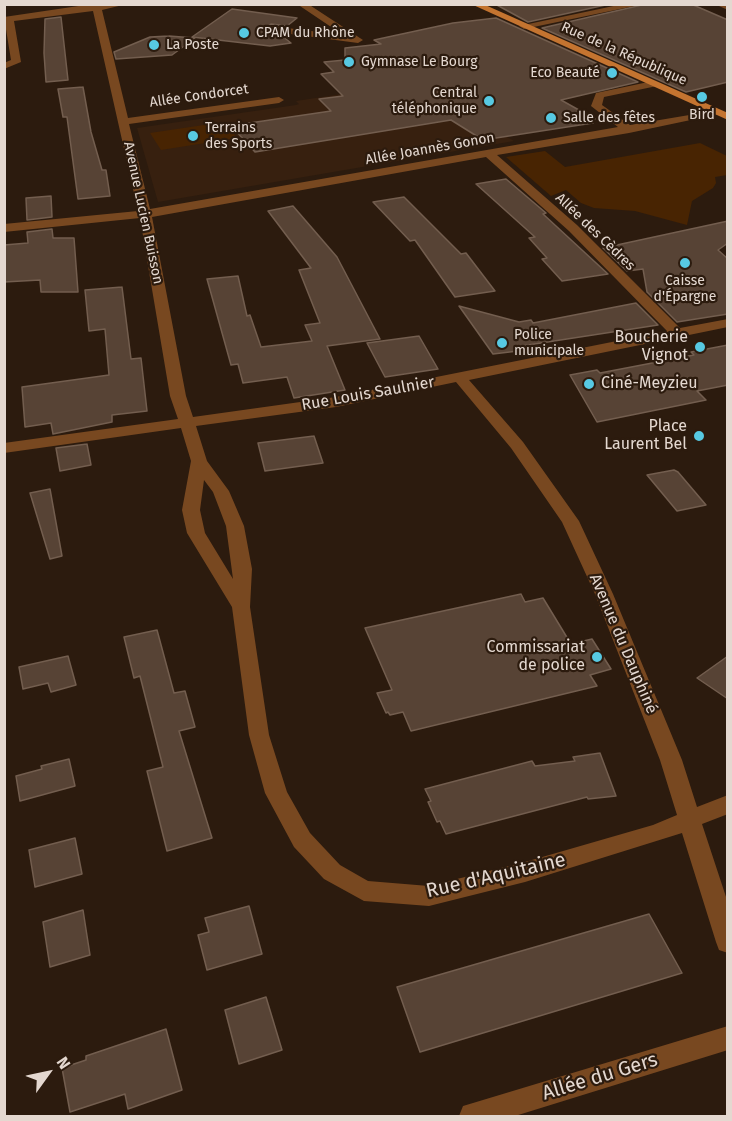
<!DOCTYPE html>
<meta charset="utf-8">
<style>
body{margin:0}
#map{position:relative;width:732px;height:1121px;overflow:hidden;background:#2c1b0e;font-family:"Fira Sans",sans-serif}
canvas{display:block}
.frame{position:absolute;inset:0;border:6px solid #e4d8d0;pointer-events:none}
.north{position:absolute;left:18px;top:1043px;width:60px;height:60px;-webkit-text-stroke:4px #2c1b0e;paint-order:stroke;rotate:57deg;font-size:16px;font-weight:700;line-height:24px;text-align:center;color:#e4d8d0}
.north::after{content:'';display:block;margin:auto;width:21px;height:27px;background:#e4d8d0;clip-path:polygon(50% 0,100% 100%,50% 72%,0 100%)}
</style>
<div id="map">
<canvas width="732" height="1121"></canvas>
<div class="frame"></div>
<div class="north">N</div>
</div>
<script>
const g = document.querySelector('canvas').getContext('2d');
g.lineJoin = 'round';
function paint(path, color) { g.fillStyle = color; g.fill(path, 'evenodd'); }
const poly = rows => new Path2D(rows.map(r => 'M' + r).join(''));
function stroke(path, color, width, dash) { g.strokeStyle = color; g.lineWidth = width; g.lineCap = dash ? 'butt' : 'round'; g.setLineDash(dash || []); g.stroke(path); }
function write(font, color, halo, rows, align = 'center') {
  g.font = font + ' "Fira Sans",sans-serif'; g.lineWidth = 4.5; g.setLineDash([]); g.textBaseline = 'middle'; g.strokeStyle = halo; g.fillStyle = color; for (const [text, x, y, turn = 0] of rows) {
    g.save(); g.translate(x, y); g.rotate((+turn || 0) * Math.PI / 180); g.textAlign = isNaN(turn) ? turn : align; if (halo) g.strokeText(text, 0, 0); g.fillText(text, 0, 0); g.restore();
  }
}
paint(poly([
 [413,83,514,141,158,202,137,128,296,105,299,104,296,101]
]), '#37200f');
paint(poly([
 [224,122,237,138,161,150,150,133],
 [700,143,727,156,727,175,715,177,716,183,713,188,692,201,687,225,635,211,594,208,581,203,566,190,551,196,506,157,545,151,565,167]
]), '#482402');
const building = poly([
 [495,4,610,4,528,22,495,4],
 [646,4,691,4,728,20,728,82,686,92,542,28,646,4],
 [232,9,297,18,287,26,271,24,264,29,268,33,281,35,291,43,270,46,192,37,232,9],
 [61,17,68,80,46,82,44,53,45,19,61,17],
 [496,18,638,82,561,100,595,119,589,120,593,123,483,140,451,120,255,152,234,129,239,128,236,125,331,111,319,99,343,96,321,74,334,72,324,62,345,60,345,48,381,44,374,40,453,23,496,18],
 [169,36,195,38,172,55,116,59,114,52,150,37,169,36],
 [83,87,91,132,102,170,106,170,110,196,78,199,67,117,63,117,58,89,83,87],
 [506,179,546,213,543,214,608,274,562,281,542,259,547,258,529,238,535,237,476,184,506,179],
 [51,196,52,217,27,220,26,198,51,196],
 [404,197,461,254,466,253,495,291,455,297,415,240,410,241,373,202,404,197],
 [293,206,337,257,380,339,327,346,345,390,294,398,287,377,243,383,238,364,231,365,207,279,238,276,247,316,250,315,261,347,312,341,305,325,320,323,299,270,311,268,268,211,293,206],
 [728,221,728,243,718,250,728,259,728,314,677,322,647,292,643,269,627,271,603,248,728,221],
 [52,229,53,238,74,238,78,292,41,292,40,280,4,282,4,245,28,243,27,232,52,229],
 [122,287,131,359,141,358,147,411,112,415,112,422,53,434,51,423,25,427,22,387,109,375,105,329,89,331,85,290,122,287],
 [636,303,658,325,515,347,518,351,493,354,459,306,519,322,531,320,533,323,636,303],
 [419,336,438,369,385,377,367,343,419,336],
 [728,345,728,385,697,391,706,400,597,422,570,375,597,370,600,373,694,355,691,352,728,345],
 [314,436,323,463,265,471,258,443,314,436],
 [87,444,91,465,60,471,56,448,87,444],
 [674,470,678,472,706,505,677,511,647,475,674,470],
 [50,489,62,556,50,559,30,493,50,489],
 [521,594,525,602,543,598,571,644,592,639,611,669,590,675,597,686,411,731,403,712,390,715,388,712,386,713,377,693,392,690,365,628,521,594],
 [157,630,174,693,185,691,195,727,179,731,212,838,167,851,147,771,163,767,140,676,134,678,124,637,157,630],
 [68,656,76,685,51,692,48,683,23,689,19,667,68,656],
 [728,656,728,699,697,678,728,656],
 [600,753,616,796,588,799,587,797,446,834,440,821,437,822,428,802,431,801,425,789,532,761,535,766,575,761,573,757,600,753],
 [69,759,75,786,20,801,16,776,42,769,41,766,69,759],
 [75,838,82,874,35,887,29,850,75,838],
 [249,906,262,954,207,970,198,935,209,932,205,918,249,906],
 [83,910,90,955,50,967,43,922,83,910],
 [649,914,682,973,420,1052,397,987,649,914],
 [266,997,282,1050,239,1064,225,1010,266,997],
 [166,1029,182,1090,128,1109,125,1094,70,1112,62,1068,86,1060,86,1056,166,1029]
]);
paint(building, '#574335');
stroke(building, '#735e4f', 1.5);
paint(poly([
 [92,4,127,4,102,10,128,118,279,97,284,100,279,103,129,124,150,209,618,127,591,106,596,93,653,81,658,84,657,86,604,97,602,105,630,125,719,110,724,113,629,133,497,155,577,225,680,328,728,319,728,327,469,380,523,442,579,521,613,594,682,760,697,807,728,795,728,814,702,824,728,903,728,953,719,950,716,942,682,833,525,882,429,906,364,901,324,879,294,847,265,793,249,735,232,607,187,533,182,510,191,461,181,428,4,453,4,443,178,419,170,396,140,218,4,232,4,224,138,211,93,11,14,21,21,62,4,69,4,63,11,60,4,17,92,4],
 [486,157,569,231,667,331,336,397,193,417,186,396,152,217,486,157],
 [456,382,511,448,562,522,595,594,660,760,677,815,653,825,525,862,429,886,368,881,340,865,310,833,287,792,269,735,250,607,252,569,244,526,229,491,207,461,196,426,336,407,456,382],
 [204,480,213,492,226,526,233,579,205,533,200,510,204,480],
 [297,4,308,4,363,40,358,43,268,31,266,29,271,26,343,35,297,4],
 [623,4,644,4,524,29,519,26,623,4],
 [718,4,728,4,728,10,719,6,718,4],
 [728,1026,728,1050,515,1116,459,1116,463,1106,473,1103,728,1026]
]), '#784820');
paint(poly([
 [471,4,483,4,728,113,728,120,471,4]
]), '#c47430');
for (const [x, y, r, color] of [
 [244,33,6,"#57c9e2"],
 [154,45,6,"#57c9e2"],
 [349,62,6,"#57c9e2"],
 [612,73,6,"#57c9e2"],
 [702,97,6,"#57c9e2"],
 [489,101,6,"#57c9e2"],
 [551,118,6,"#57c9e2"],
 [193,136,6,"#57c9e2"],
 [685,263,6,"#57c9e2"],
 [502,343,6,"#57c9e2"],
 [700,347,6,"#57c9e2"],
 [589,384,6,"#57c9e2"],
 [699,436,6,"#57c9e2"],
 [597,657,6,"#57c9e2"]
]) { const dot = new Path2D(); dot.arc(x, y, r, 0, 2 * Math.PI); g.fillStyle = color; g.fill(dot); stroke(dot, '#2c1b0e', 2); }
write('14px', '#e4d8d0', '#2c1b0e', [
 ["CPAM du Rhône",256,33],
 ["La Poste",166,45],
 ["Gymnase Le Bourg",361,62],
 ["Eco Beauté",600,73,"right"],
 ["Central",477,93,"right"],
 ["téléphonique",477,109,"right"],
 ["Bird",702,115,"center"],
 ["Salle des fêtes",563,118],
 ["Terrains",205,128],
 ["des Sports",205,144],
 ["Caisse",685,281,"center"],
 ["d'Épargne",685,297,"center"],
 ["Police",514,335],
 ["municipale",514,351]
], 'left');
write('14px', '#e4d8d0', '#2c1b0e', [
 ["Rue de la République",624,54,24],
 ["Allée Condorcet",199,96,-8],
 ["Allée Joannès Gonon",430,149,-10],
 ["Avenue Lucien Buisson",143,213,78],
 ["Allée des Cèdres",595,232,44]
]);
write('16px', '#e4d8d0', '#2c1b0e', [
 ["Boucherie",688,338],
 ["Vignot",688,356],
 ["Ciné-Meyzieu",601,384,"left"],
 ["Place",687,427],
 ["Laurent Bel",687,445],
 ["Commissariat",585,648],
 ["de police",585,666]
], 'right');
write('16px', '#e4d8d0', '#2c1b0e', [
 ["Rue Louis Saulnier",368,394,-10],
 ["Avenue du Dauphiné",623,644,67]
]);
write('20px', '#e4d8d0', '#2c1b0e', [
 ["Rue d'Aquitaine",496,876,-13],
 ["Allée du Gers",600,1077,-17]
]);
</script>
